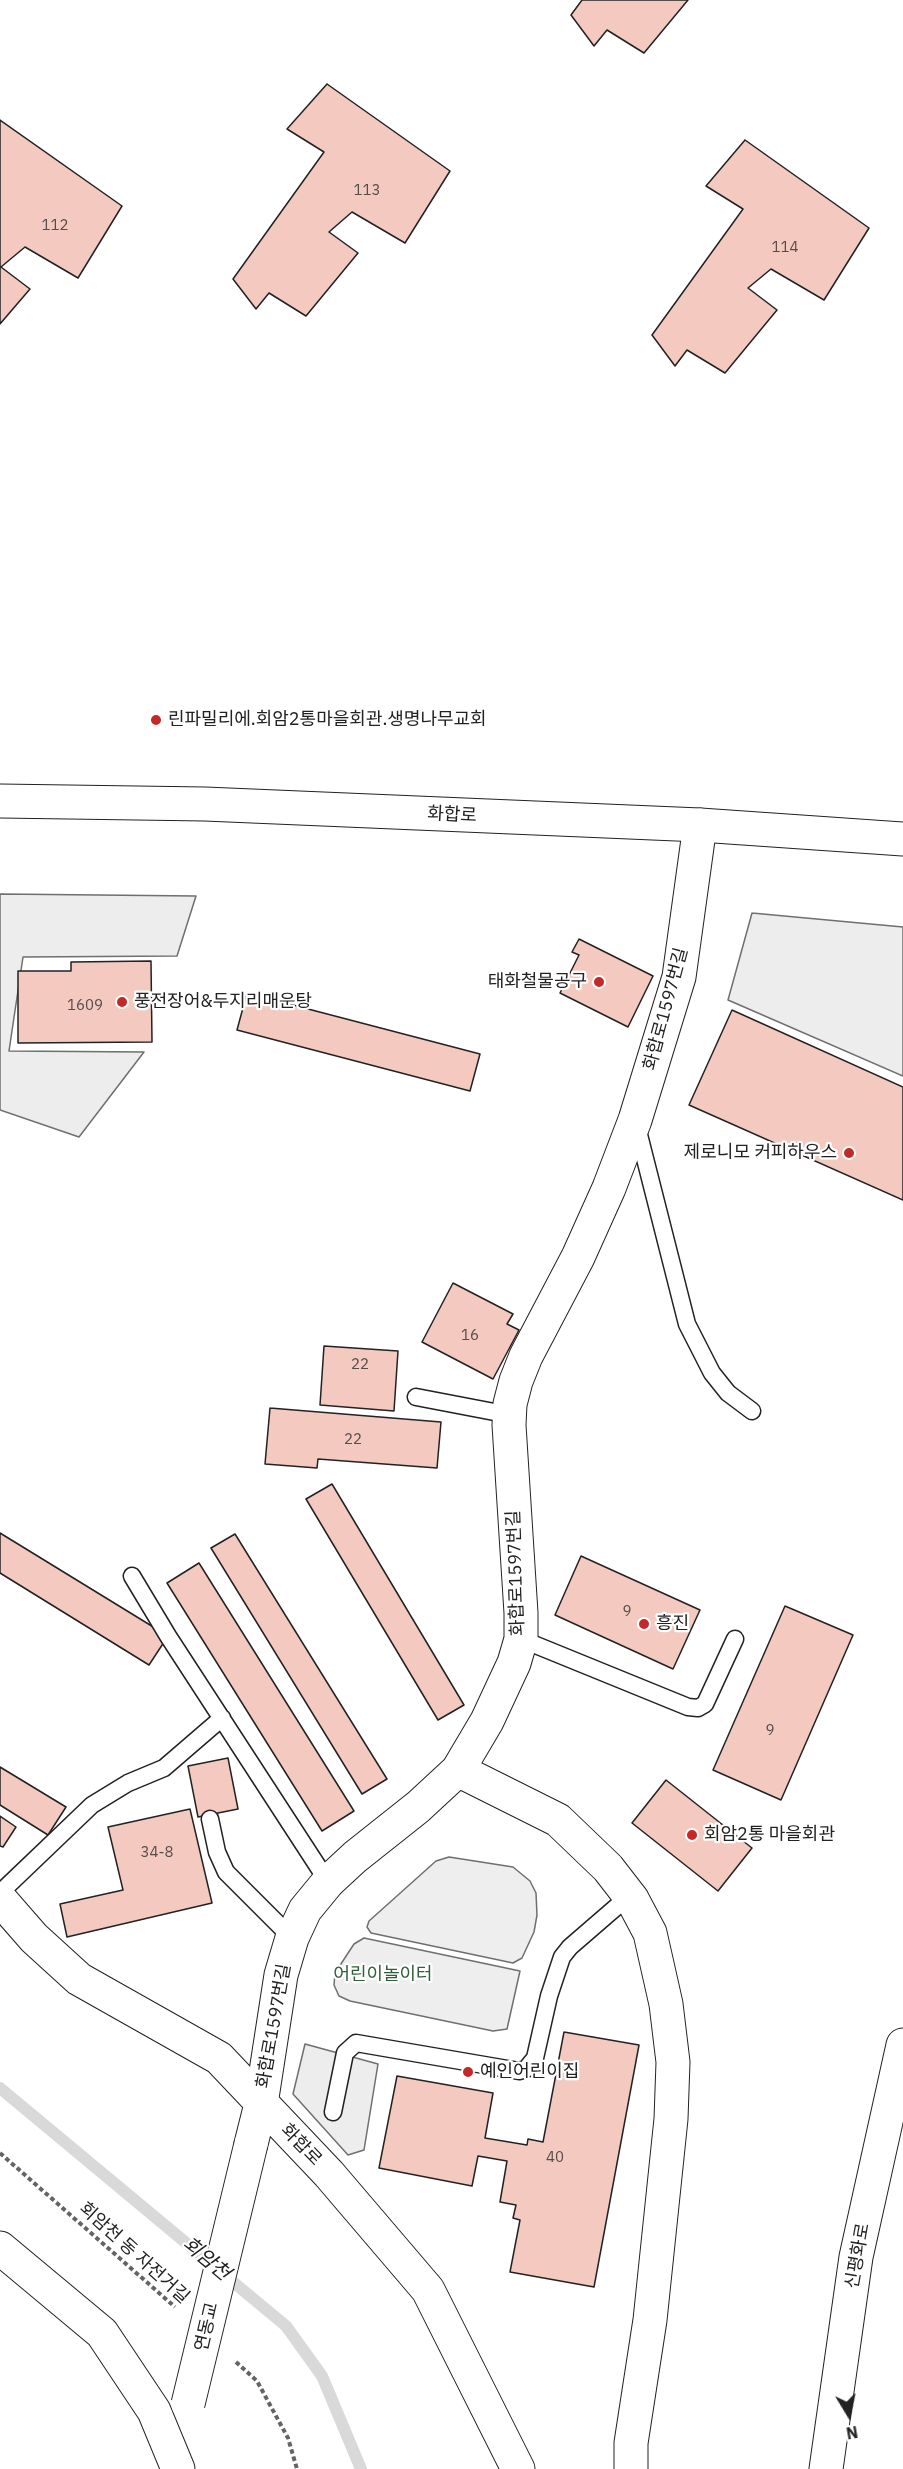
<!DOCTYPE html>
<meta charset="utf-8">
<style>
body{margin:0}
#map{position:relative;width:903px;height:2469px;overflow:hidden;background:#fff;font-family:"IBM Plex Sans",sans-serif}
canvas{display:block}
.north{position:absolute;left:819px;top:2385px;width:60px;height:60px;-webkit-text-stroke:4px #fff;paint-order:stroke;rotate:170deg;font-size:16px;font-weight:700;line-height:24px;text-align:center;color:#222}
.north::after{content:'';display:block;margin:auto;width:21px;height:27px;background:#222;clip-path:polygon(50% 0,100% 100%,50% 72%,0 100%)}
</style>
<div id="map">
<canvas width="903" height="2469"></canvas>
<div class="north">N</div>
</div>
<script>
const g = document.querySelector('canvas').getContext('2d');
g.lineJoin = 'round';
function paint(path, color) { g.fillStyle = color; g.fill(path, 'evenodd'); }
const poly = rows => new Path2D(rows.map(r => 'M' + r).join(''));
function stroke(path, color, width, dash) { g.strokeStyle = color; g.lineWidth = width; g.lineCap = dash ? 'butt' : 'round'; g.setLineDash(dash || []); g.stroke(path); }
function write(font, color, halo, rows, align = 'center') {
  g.font = font + ' "IBM Plex Sans","Noto Sans KR",sans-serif'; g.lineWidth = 4.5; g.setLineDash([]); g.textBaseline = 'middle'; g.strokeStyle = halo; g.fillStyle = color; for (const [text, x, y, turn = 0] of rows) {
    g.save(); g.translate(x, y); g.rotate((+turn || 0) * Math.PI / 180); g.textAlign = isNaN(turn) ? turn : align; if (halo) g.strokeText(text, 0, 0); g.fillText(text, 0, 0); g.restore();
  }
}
const green = poly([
 [449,1857,513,1867,530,1881,536,1893,537,1915,534,1932,522,1958,513,1963,371,1933,367,1927,369,1921,436,1861,449,1857],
 [364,1938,520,1971,507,2029,493,2031,350,2001,339,1996,334,1985,335,1973,354,1944,364,1938]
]);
paint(green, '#eee');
stroke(green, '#6f6f6f', 1.5);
const parking = poly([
 [0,894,196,896,177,956,23,957,9,1051,144,1052,79,1137,0,1110,0,894],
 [752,913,903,927,903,1076,728,1000,752,913],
 [305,2044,378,2064,364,2150,348,2155,293,2094,305,2044]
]);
paint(parking, '#ededed');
stroke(parking, '#6f6f6f', 1.5);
stroke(poly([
 [0,2088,286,2326,322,2376,361,2469]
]), '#d9d9d9', 12);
const building = poly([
 [582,0,688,0,644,53,607,30,594,46,571,15,582,0],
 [327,84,450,171,405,243,352,212,329,232,358,253,306,316,269,293,256,309,233,279,324,152,287,129,327,84],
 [0,120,122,206,78,278,25,247,1,267,30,289,0,324,0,120],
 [745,140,869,228,824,300,771,269,748,288,777,310,725,373,687,350,675,366,652,335,743,209,706,186,745,140],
 [579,939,653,976,628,1027,560,993,579,955,572,952,579,939],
 [151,961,152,1042,18,1043,18,971,71,971,71,962,151,961],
 [247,993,480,1054,470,1091,237,1030,247,993],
 [732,1010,903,1087,903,1200,689,1105,732,1010],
 [453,1283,513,1314,507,1324,519,1330,493,1379,422,1342,453,1283],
 [324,1346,398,1351,394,1411,320,1405,324,1346],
 [270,1408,441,1422,437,1468,318,1459,317,1468,265,1464,270,1408],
 [332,1484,464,1705,438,1720,306,1499,332,1484],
 [0,1533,168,1636,149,1665,0,1573,0,1533],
 [235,1534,387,1779,362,1794,211,1548,235,1534],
 [581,1556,700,1610,673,1669,555,1615,581,1556],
 [199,1563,354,1811,322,1831,167,1583,199,1563],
 [785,1606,853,1635,781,1800,713,1770,785,1606],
 [228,1758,238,1809,198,1817,188,1766,228,1758],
 [0,1767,66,1807,48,1835,0,1805,0,1767],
 [666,1780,752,1848,718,1891,632,1823,666,1780],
 [190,1809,212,1903,67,1937,60,1904,123,1890,108,1827,190,1809],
 [0,1816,16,1827,3,1847,0,1846,0,1816],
 [564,2032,639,2045,594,2287,510,2272,520,2220,513,2218,516,2205,500,2202,507,2161,478,2156,472,2186,379,2168,397,2076,493,2093,485,2138,527,2145,528,2139,543,2142,564,2032]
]);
paint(building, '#f3c9c0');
stroke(building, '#222', 1.5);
const service = poly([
 [637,1127,687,1324,712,1373,728,1393,752,1411],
 [416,1397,510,1415],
 [132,1576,168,1636,328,1882],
 [521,1639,688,1707,698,1708,705,1704,735,1639],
 [210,1819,217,1852,226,1872,292,1938],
 [0,1893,92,1805,128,1783,164,1768,222,1718],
 [333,2112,345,2053,356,2043,519,2071,526,2069,535,2058,549,1996,562,1957,570,1947,629,1896]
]);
const minor = poly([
 [458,1770,558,1820,608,1868,632,1899,650,1933,666,2004,673,2062,671,2119,650,2320,631,2443,631,2469],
 [0,1899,34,1938,79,1979,219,2058,329,2174,428,2290,518,2469],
 [251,2144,261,2104,281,1975,292,1938,305,1910,328,1882,355,1857,418,1807,458,1770,487,1721,514,1663,521,1639,521,1613,509,1425,510,1404,516,1381,526,1356,578,1257,609,1188,635,1120,679,977,700,825],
 [0,2248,102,2333,154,2411,178,2469]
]);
const secondary = poly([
 [0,801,205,804,700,825,903,839]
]);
const trunk = poly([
 [826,2469,856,2257,903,2045]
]);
stroke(service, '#222', 19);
stroke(minor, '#222', 35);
stroke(secondary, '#222', 35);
stroke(trunk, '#222', 35);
stroke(poly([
 [0,2153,175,2307],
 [236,2362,257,2381,288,2438,297,2469]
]), '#646464', 4, [4.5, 3]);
stroke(service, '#fff', 16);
stroke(minor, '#fff', 33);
stroke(secondary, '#fff', 33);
stroke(trunk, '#fff', 33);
const minorBridge = poly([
 [188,2404,251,2144]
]);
stroke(minorBridge, '#222', 35, []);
stroke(minorBridge, '#fff', 33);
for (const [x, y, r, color] of [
 [156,720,6,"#c62828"],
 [599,982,6,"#c62828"],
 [122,1002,6,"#c62828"],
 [849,1153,6,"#c62828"],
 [644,1624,6,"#c62828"],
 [692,1835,6,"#c62828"],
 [468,2072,6,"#c62828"]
]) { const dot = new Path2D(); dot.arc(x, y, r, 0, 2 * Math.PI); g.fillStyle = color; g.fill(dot); stroke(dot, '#fff', 2); }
write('15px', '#564c4a', null, [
 ["113",367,191],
 ["112",55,226],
 ["114",785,248],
 ["1609",85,1006],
 ["16",470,1336],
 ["22",360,1365],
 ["22",353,1440],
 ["9",627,1612],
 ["9",770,1731],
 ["34-8",157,1853],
 ["40",555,2158]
]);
write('18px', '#222', '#fff', [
 ["린파밀리에.회암2통마을회관.생명나무교회",168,720],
 ["태화철물공구",587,982,"right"],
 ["풍전장어&두지리매운탕",134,1002],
 ["제로니모 커피하우스",837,1153,"right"],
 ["흥진",656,1624],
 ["회암2통 마을회관",704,1835],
 ["예인어린이집",480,2072]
], 'left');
write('18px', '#222', '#fff', [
 ["화합로",452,815,3],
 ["화합로1597번길",666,1009,-75],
 ["화합로1597번길",516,1573,-92],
 ["화합로1597번길",274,2026,-80],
 ["화합로",301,2145,46],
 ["회암천 동 자전거길",134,2253,42],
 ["신평화로",858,2256,-80],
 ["연동교",207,2327,-77]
]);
write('18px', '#2f5e38', '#fff', [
 ["어린이놀이터",383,1975]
]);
write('italic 20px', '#222', '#fff', [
 ["회암천",206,2259,40]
]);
</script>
